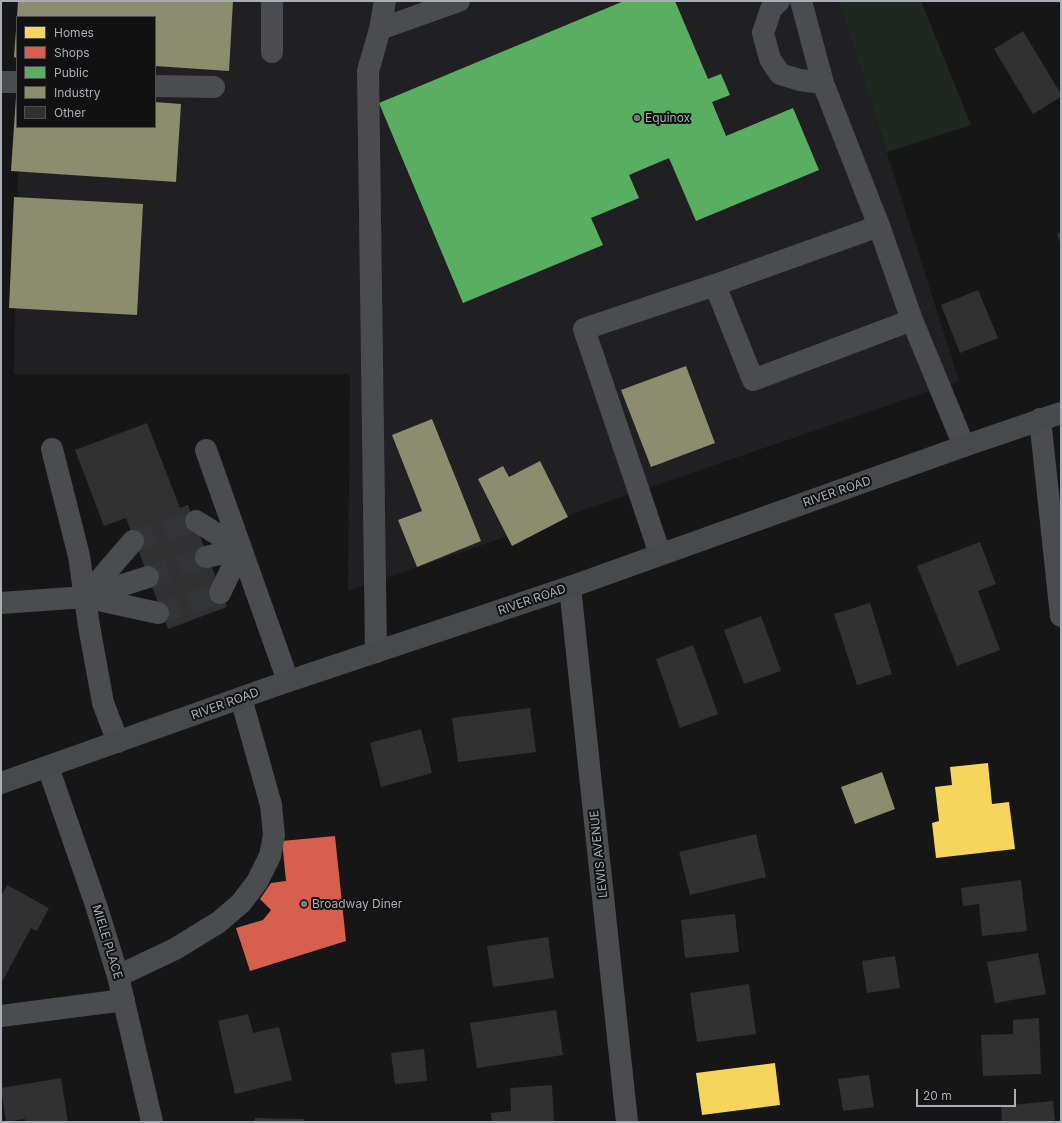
<!DOCTYPE html>
<style>
body{margin:0}
#map{position:relative;width:1062px;height:1123px;overflow:hidden;background:#161617;font-family:Inter,sans-serif}
canvas{display:block}
.frame{position:absolute;inset:0;border:2px solid #a9adb6;pointer-events:none}
.legend{position:absolute;left:16px;top:16px;width:140px;height:112px;box-sizing:border-box;background:#111112;border:1px solid #4e4f54;margin:0;padding:5px 7px;list-style:none;font-size:12px;color:#a9adb6}
.legend li{display:flex;align-items:center;gap:8px;height:20px}
.legend b{width:20px;border:1px solid #4e4f54}
.scale{position:absolute;left:916px;top:1089px;width:100px;height:18px;box-sizing:border-box;border:2px solid #a9adb6;border-top:0;padding-left:5px;font-size:12px;line-height:14px;white-space:nowrap;color:#a9adb6;-webkit-text-stroke:3px #111112;paint-order:stroke}
</style>
<div id="map">
<canvas width="1062" height="1123"></canvas>
<div class="frame"></div>
<ul class="legend">
<li><b style="height:11px;background:#f6d55c"></b>Homes</li>
<li><b style="height:11px;background:#d6604d"></b>Shops</li>
<li><b style="height:11px;background:#5aae61"></b>Public</li>
<li><b style="height:11px;background:#8c8c6e"></b>Industry</li>
<li><b style="height:11px;background:#313132"></b>Other</li>
</ul>
<div class="scale">20 m</div>
</div>
<script>
const g = document.querySelector('canvas').getContext('2d');
g.lineJoin = 'round';
function paint(path, color) { g.fillStyle = color; g.fill(path, 'evenodd'); }
const poly = rows => new Path2D(rows.map(r => 'M' + r).join(''));
function stroke(path, color, width, dash) { g.strokeStyle = color; g.lineWidth = width; g.lineCap = dash ? 'butt' : 'round'; g.setLineDash(dash || []); g.stroke(path); }
function write(font, color, halo, rows, align = 'center') {
  g.font = font + ' Inter,sans-serif'; g.lineWidth = 4; g.setLineDash([]); g.textBaseline = 'middle'; g.strokeStyle = halo; g.fillStyle = color; for (const [text, x, y, turn = 0] of rows) {
    g.save(); g.translate(x, y); g.rotate((+turn || 0) * Math.PI / 180); g.textAlign = isNaN(turn) ? turn : align; if (halo) g.strokeText(text, 0, 0); g.fillText(text, 0, 0); g.restore();
  }
}
paint(poly([
 [22,1,839,1,959,381,348,591,350,374,14,374,19,127,155,127,155,17]
]), '#202022');
paint(poly([
 [839,1,921,1,971,125,887,152]
]), '#202721');
paint(poly([
 [988,763,992,804,1009,802,1015,849,936,858,932,823,939,821,935,787,952,785,950,767],
 [775,1063,780,1105,702,1115,696,1073]
]), '#f6d55c');
paint(poly([
 [335,836,346,941,250,971,236,928,263,920,271,910,260,899,271,883,286,881,282,841]
]), '#d6604d');
paint(poly([
 [624,1,675,1,708,79,721,74,730,95,712,102,726,136,793,108,819,170,696,221,669,158,629,175,639,198,591,218,603,245,463,303,379,103]
]), '#5aae61');
paint(poly([
 [18,1,233,1,229,71,155,66,155,17,17,17],
 [16,30,17,30,17,58,14,57],
 [16,97,17,97,17,127,155,127,155,102,181,104,176,182,11,171],
 [14,197,143,204,137,315,9,308],
 [686,366,715,443,651,467,621,390],
 [432,419,481,541,417,567,398,520,422,511,392,435],
 [540,461,568,517,512,546,478,479,503,466,509,477],
 [882,772,895,809,855,824,841,787]
]), '#8c8c6e');
paint(poly([
 [1023,31,1061,94,1061,97,1033,114,994,49],
 [1061,232,1061,245,1057,234],
 [978,290,998,338,960,353,941,305],
 [147,423,180,508,188,505,227,607,168,629,126,518,104,526,75,450],
 [980,542,996,584,978,591,1000,650,957,666,917,566],
 [870,603,892,674,857,685,834,614],
 [761,616,781,671,744,684,724,630],
 [693,645,718,714,680,728,656,659],
 [530,708,536,752,458,762,452,718],
 [421,729,432,773,381,787,370,743],
 [756,834,766,877,690,895,679,852],
 [1021,880,1027,931,982,936,979,904,963,906,961,888],
 [7,885,49,908,37,931,31,928,1,984,1,896],
 [735,914,739,952,685,958,681,920],
 [548,937,554,978,493,987,487,946],
 [1038,953,1046,994,995,1003,987,962],
 [895,956,900,988,867,993,862,961],
 [749,984,756,1034,697,1042,690,993],
 [556,1010,563,1055,477,1068,470,1023],
 [248,1014,253,1033,279,1027,292,1080,235,1094,218,1021],
 [1039,1018,1041,1074,983,1076,981,1035,1013,1034,1013,1020],
 [424,1049,427,1081,395,1084,391,1053],
 [869,1075,874,1107,843,1111,838,1079],
 [61,1078,68,1122,26,1122,25,1119,6,1122,1,1088],
 [552,1085,554,1122,492,1122,491,1113,511,1111,510,1088],
 [1053,1101,1055,1122,1002,1122,1001,1106],
 [255,1118,304,1119,304,1122,255,1122]
]), '#313132');
stroke(poly([
 [133,541,196,521],
 [148,577,206,557],
 [158,613,220,593]
]), '#333437', 22, [22, 11]);
stroke(poly([
 [779,1,771,9,763,33,770,59,780,74,800,80,823,83],
 [380,29,459,1],
 [272,52,272,1],
 [1,82,17,82],
 [155,86,214,87],
 [715,285,879,226],
 [912,320,964,446],
 [1040,419,1061,616],
 [52,449,79,556,89,626,103,703,118,742],
 [206,450,288,681],
 [196,521,241,549,220,593],
 [133,541,85,597,158,613],
 [660,554,584,329,715,285,753,380,912,320,879,226,823,83,801,1],
 [206,557,241,549],
 [570,587,627,1122],
 [1,603,85,597,148,577],
 [376,652,368,71,380,29,385,1],
 [48,767,96,905,118,976,152,1122],
 [118,976,175,949,219,922,241,903,257,882,270,856,274,835,271,805,241,698],
 [1,1016,124,1000]
]), '#4b4c4f', 22);
stroke(poly([
 [1,783,277,685,570,587,964,446,1061,413]
]), '#48494b', 22);
for (const [x, y, r, color] of [
 [637,118,4,"#76787e"],
 [304,904,4,"#76787e"]
]) { const dot = new Path2D(); dot.arc(x, y, r, 0, 2 * Math.PI); g.fillStyle = color; g.fill(dot); stroke(dot, '#111112', 1.5); }
write('12px', '#a9adb6', '#111112', [
 ["Equinox",645,118],
 ["Broadway Diner",312,904]
], 'left');
write('12px', '#a9adb6', '#111112', [
 ["RIVER ROAD",837,492,-19],
 ["RIVER ROAD",532,600,-19],
 ["RIVER ROAD",225,704,-20],
 ["LEWIS AVENUE",599,854,-96],
 ["MIELE PLACE",107,942,73]
]);
</script>
